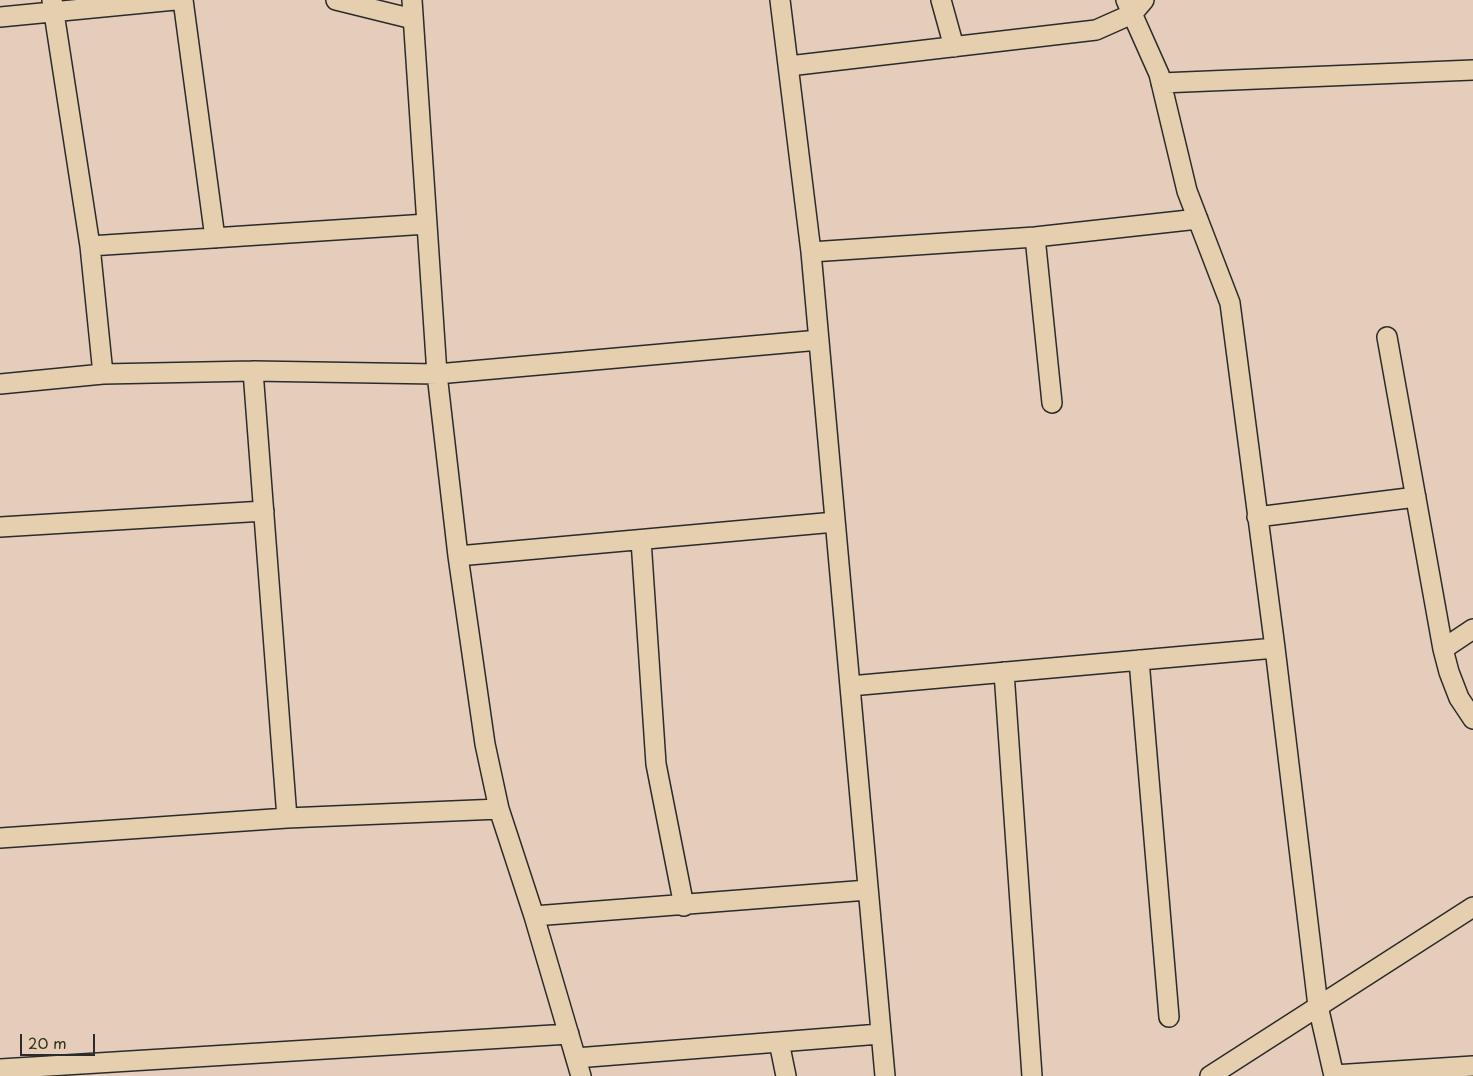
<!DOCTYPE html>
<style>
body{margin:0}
#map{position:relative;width:1473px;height:1076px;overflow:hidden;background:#e5ccbb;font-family:"Playpen Sans",sans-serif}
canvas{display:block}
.scale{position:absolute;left:20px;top:1034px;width:75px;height:22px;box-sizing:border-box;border:2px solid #2b2b2b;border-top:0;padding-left:6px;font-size:15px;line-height:18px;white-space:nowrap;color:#2b2b2b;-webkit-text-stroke:4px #e6cfaf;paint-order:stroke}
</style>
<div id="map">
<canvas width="1473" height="1076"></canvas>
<div class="scale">20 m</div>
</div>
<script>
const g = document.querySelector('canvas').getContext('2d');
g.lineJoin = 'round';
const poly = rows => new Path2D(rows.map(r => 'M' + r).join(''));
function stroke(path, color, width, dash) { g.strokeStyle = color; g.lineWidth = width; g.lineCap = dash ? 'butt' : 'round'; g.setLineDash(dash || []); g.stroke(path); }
const street = poly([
 [52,0,90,246,103,374],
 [183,0,215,238],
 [336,0,413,19],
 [412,0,437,374,458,556,485,744,499,809,534,916,581,1076],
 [780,0,811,252,885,1076],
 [941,0,954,47],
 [1126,0,1159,74,1187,191,1230,303,1275,648,1318,1006,1334,1076],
 [0,17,175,0],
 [789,66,1096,30,1132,14,1144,0],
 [1161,83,1473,70],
 [1035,237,1052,403],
 [90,246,427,224],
 [811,252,1035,237,1198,219],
 [1387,337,1443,649,1449,672,1459,698,1473,719],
 [253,371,287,818],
 [0,384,103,374,253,371,437,374,819,340],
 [1257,517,1416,497],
 [0,527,264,511],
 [641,540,656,764,684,906],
 [458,556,835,522],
 [1443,649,1473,629],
 [1139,660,1169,1017],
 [1004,672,1032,1076],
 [850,686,1275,648],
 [0,838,287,818,499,809],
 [534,916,868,890],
 [779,1042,786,1076],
 [576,1058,880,1034],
 [0,1069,569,1034],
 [1334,1075,1473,1066],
 [1210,1076,1473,907]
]);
stroke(street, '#2b2b2b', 22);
stroke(street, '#e6cfaf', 19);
</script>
